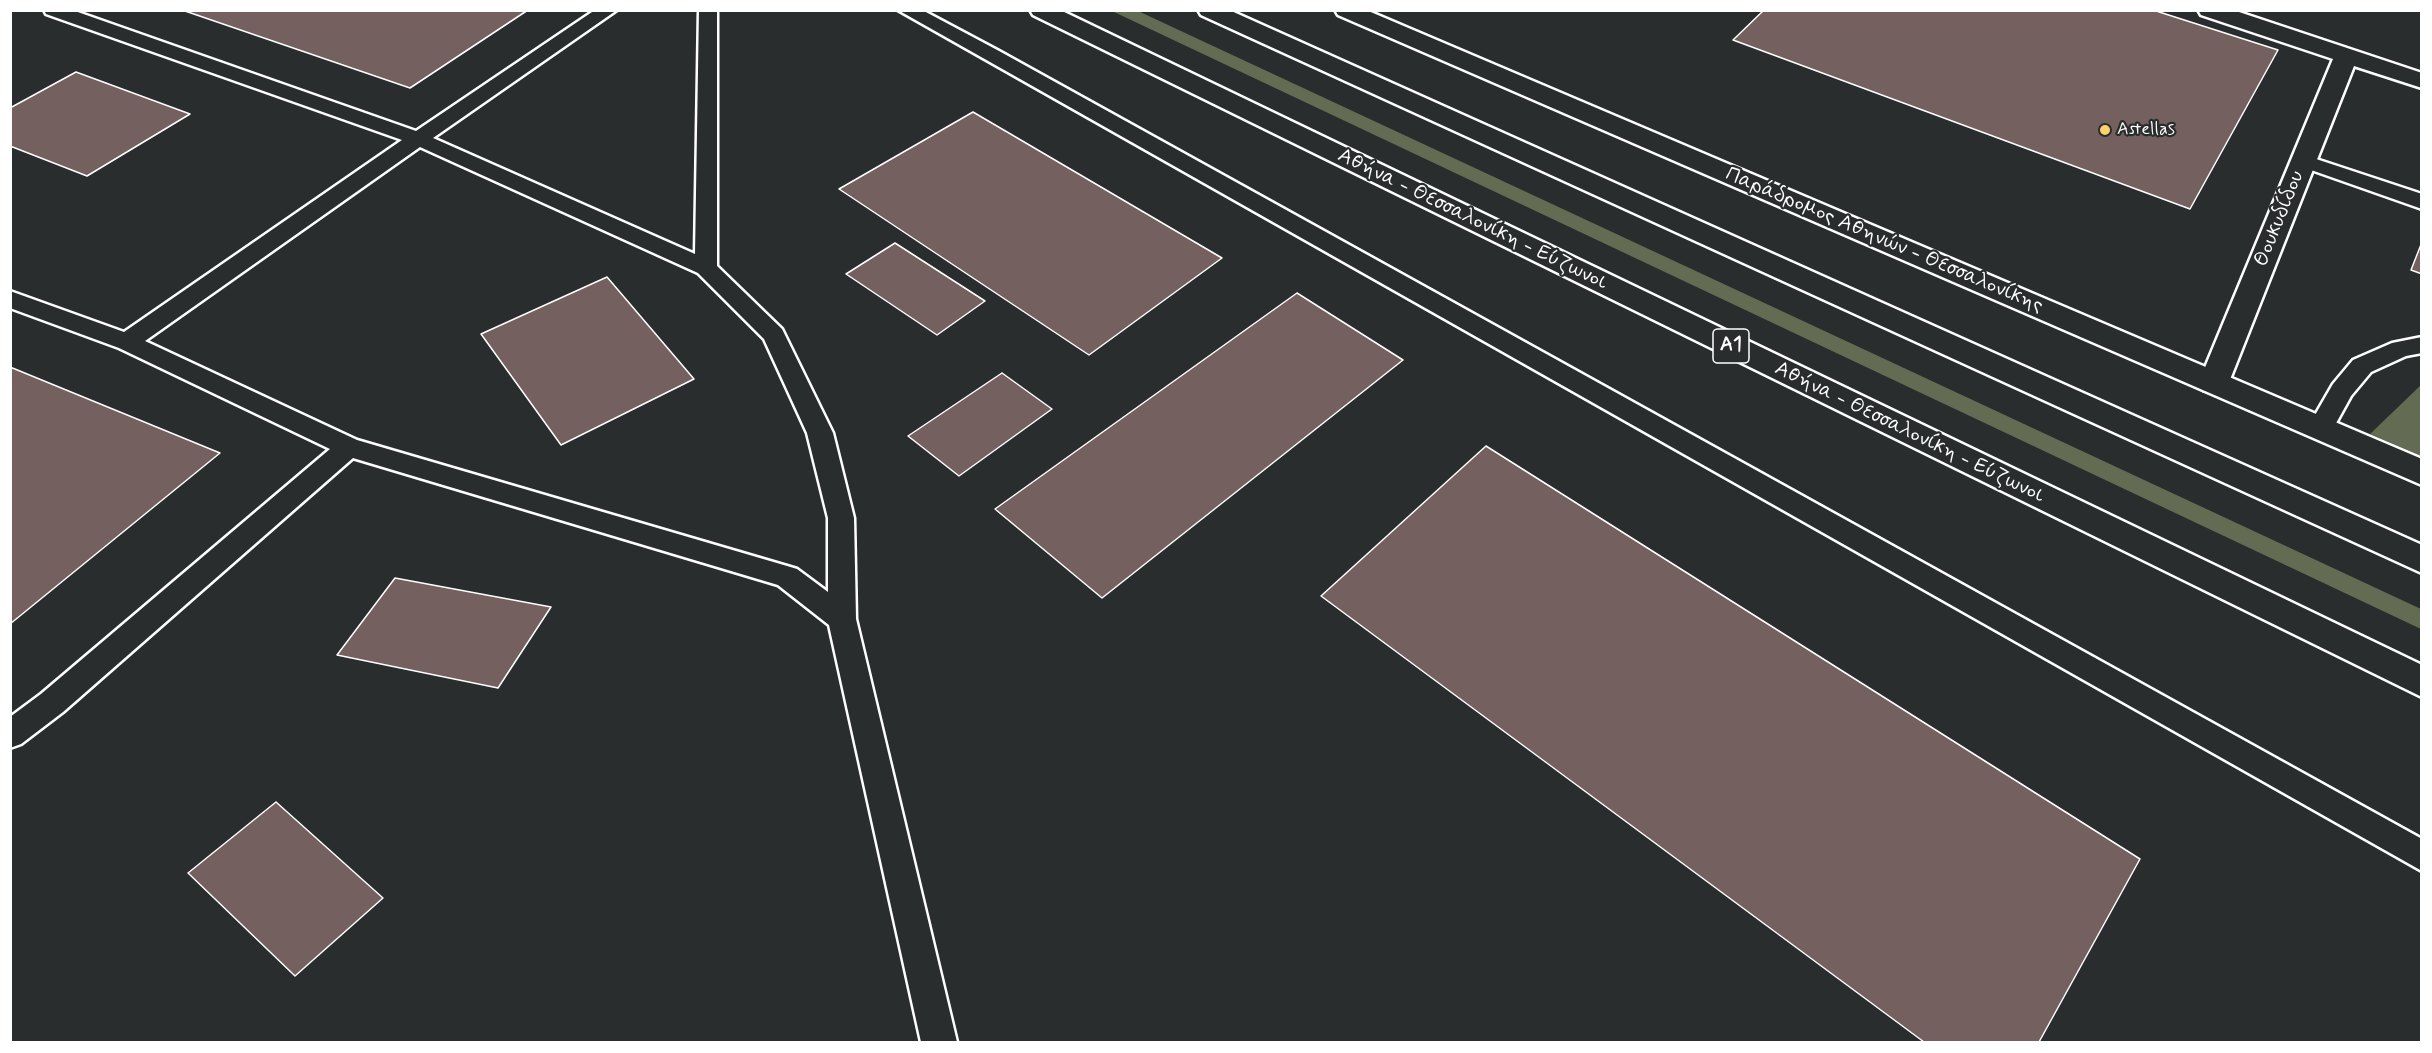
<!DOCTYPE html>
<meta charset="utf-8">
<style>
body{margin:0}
#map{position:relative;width:2432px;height:1053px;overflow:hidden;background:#2a2d2e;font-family:Mynerve,sans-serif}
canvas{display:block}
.frame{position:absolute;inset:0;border:12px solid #fff;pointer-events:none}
</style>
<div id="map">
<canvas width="2432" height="1053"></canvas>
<div class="frame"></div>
</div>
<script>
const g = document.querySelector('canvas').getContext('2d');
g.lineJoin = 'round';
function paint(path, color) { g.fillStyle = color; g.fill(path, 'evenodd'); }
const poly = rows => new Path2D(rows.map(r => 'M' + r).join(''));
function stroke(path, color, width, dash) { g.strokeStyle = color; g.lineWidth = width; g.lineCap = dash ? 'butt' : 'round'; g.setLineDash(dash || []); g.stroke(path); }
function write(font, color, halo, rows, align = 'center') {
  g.font = font + ' Mynerve,sans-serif'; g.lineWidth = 4.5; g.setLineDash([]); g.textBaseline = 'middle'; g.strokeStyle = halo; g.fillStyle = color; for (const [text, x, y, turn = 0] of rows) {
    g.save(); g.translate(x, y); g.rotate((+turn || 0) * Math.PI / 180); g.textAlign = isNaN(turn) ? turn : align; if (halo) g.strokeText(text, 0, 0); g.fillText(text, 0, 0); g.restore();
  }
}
paint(poly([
 [1112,11,1138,11,2421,609,2421,629],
 [2421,385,2421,456,2370,434]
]), '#636c52');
const building = poly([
 [528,10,410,88,185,11,185,10,528,10],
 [1764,10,2153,10,2278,50,2190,209,1733,40,1764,10],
 [76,72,190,114,87,176,10,146,10,108,76,72],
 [973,112,1222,258,1089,355,839,189,973,112],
 [2422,242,2422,274,2411,270,2422,242],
 [895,243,985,301,937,335,846,274,895,243],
 [607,277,694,379,561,445,481,334,607,277],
 [1297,293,1403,360,1102,598,995,509,1297,293],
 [10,367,220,453,10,624,10,367],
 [1002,373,1052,409,959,476,908,436,1002,373],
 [1486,446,2140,859,2039,1042,1924,1042,1321,596,1486,446],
 [395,578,551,607,498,688,337,655,395,578],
 [276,802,383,898,295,976,188,873,276,802]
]);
paint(building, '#74605f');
stroke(building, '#fff', 1.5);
const lane = poly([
 [44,10,72,10,416,131,595,10,617,10,433,138,695,254,699,10,717,10,717,266,782,329,833,433,854,518,856,619,957,1042,921,1042,829,625,778,585,353,458,63,712,21,744,10,748,10,717,41,694,330,449,119,348,10,308,10,291,124,332,402,140,46,14,44,10],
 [420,147,698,273,764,339,807,433,828,518,828,592,797,569,787,566,357,440,145,341,420,147],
 [898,10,922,10,999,51,2422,839,2422,871,898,10],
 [2304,155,2422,194,2422,209,2297,165,2293,161,2297,157,2304,155],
 [2422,337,2422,353,2406,356,2371,372,2351,396,2329,436,2320,438,2311,436,2307,429,2333,384,2353,360,2392,343,2422,337]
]);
const street = poly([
 [2198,10,2233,10,2422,73,2422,88,2354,66,2229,382,2225,390,2214,393,2203,390,2199,382,2333,59,2201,15,2198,10]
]);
const secondary = poly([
 [1335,10,1366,10,2422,459,2422,485,1338,15,1335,10]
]);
const highway = poly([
 [1030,10,1060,10,2422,665,2422,697,1033,15,1030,10],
 [1198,10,1229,10,2422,545,2422,573,1201,15,1198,10]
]);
stroke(lane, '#fff', 5);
stroke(street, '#fff', 5);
stroke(secondary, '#fff', 5);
stroke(highway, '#fff', 5);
paint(lane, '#2a2d2e');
paint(street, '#2a2d2e');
paint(secondary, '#2a2d2e');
paint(highway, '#2a2d2e');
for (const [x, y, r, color] of [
 [2105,130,6,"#ffd166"]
]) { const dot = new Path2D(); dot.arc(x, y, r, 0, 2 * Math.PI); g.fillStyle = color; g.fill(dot); stroke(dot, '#2a2d2e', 2); }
write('18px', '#fff', '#2a2d2e', [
 ["Astellas",2117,130]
], 'left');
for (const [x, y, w] of [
 [1731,346,36]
]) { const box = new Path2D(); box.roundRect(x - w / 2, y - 17, w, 34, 4.5); g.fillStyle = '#2a2d2e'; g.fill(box); stroke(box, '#fff', 1.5); }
write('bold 20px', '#fff', null, [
 ["Α1",1731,346]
]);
write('21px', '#fff', '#2a2d2e', [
 ["Θουκυδίδου",2280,219,-68],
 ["Αθήνα - Θεσσαλονίκη - Εύζωνοι",1472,220,26],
 ["Παράδρομος Αθηνών - Θεσσαλονίκης",1884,241,23],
 ["Αθήνα - Θεσσαλονίκη - Εύζωνοι",1909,433,26]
]);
</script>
